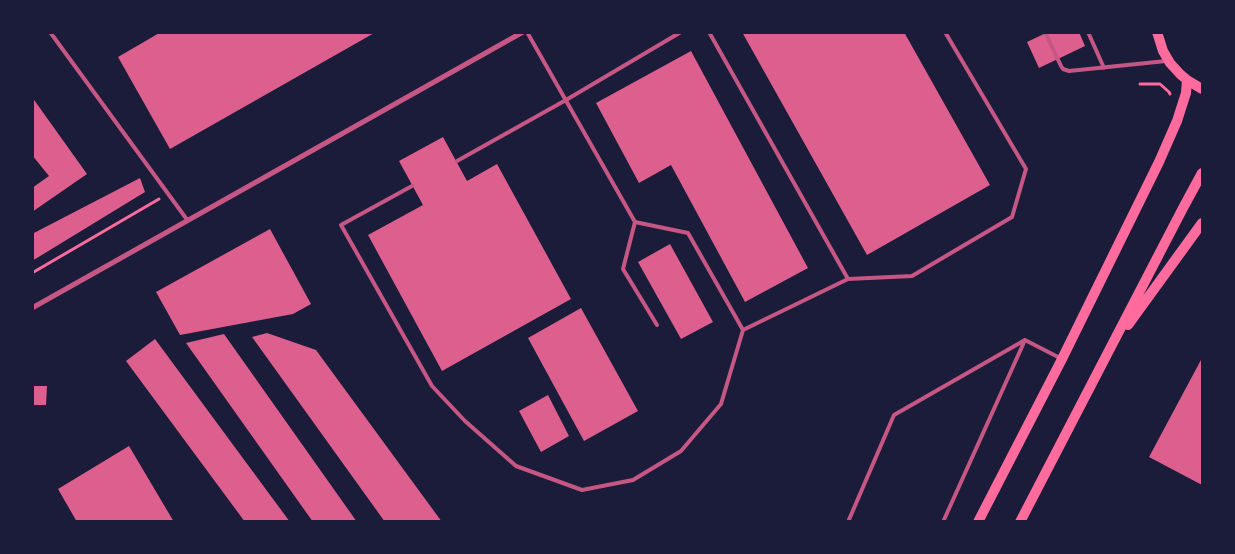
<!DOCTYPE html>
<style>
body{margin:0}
#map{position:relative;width:1235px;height:554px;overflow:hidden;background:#1b1b3a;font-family:"Playfair Display",serif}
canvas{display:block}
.frame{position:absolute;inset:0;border:34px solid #1b1b3a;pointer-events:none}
</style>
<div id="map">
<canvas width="1235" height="554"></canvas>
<div class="frame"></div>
</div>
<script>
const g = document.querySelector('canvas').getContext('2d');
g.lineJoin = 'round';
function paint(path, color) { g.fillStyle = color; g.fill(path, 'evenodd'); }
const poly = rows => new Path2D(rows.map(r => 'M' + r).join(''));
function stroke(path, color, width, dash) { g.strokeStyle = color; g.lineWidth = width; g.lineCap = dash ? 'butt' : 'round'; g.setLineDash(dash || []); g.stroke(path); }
paint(poly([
 [161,32,376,32,170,149,118,57],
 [742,32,904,32,990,185,867,255],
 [1048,32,1079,32,1085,46,1039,68,1027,42],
 [691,51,808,268,745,302,671,165,639,183,596,103],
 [32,97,87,174,32,212,32,188,49,176,32,155],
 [443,137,467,181,497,164,571,299,442,371,368,235,423,205,399,161],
 [140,178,145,192,32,261,32,234],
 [270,229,311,304,293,314,180,335,156,292],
 [670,244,713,322,681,339,638,262],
 [581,308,638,411,584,441,528,338],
 [267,333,316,350,442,522,385,522,252,337],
 [224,334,357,522,313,522,186,343],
 [155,339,290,522,245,522,126,361],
 [1202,358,1202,485,1149,457],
 [32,386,47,386,46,405,32,405],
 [548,395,569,436,541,452,519,411],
 [129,446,174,522,77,522,58,489]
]), '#dd5f8e');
stroke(poly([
 [1140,84,1160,84,1169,92,1170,94],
 [32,273,159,199]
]), '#ff6b9d', 3);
stroke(poly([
 [50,32,188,221],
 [527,32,635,222,623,269,657,325],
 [709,32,848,279],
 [1045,32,1061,66,1063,69,1069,71,1166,61],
 [1088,32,1104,68],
 [457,161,566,100,681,32],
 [412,186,341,225,432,386,465,421,516,466,582,490,633,480,681,451,721,404,743,330,848,279,912,276,1012,217,1026,169,945,32],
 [635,222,688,233,743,330],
 [848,522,894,415,1025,340,1060,358],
 [943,522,1025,340]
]), '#c65784', 4);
stroke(poly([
 [32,308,523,32]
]), '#c65784', 5);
stroke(poly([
 [1157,32,1163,51,1170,63,1180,74,1187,80,1202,89],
 [1128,325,1202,223],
 [978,522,1062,359,1159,162,1177,121,1186,93,1187,80],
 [1020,522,1183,208,1202,173]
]), '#ff6b9d', 10);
</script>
